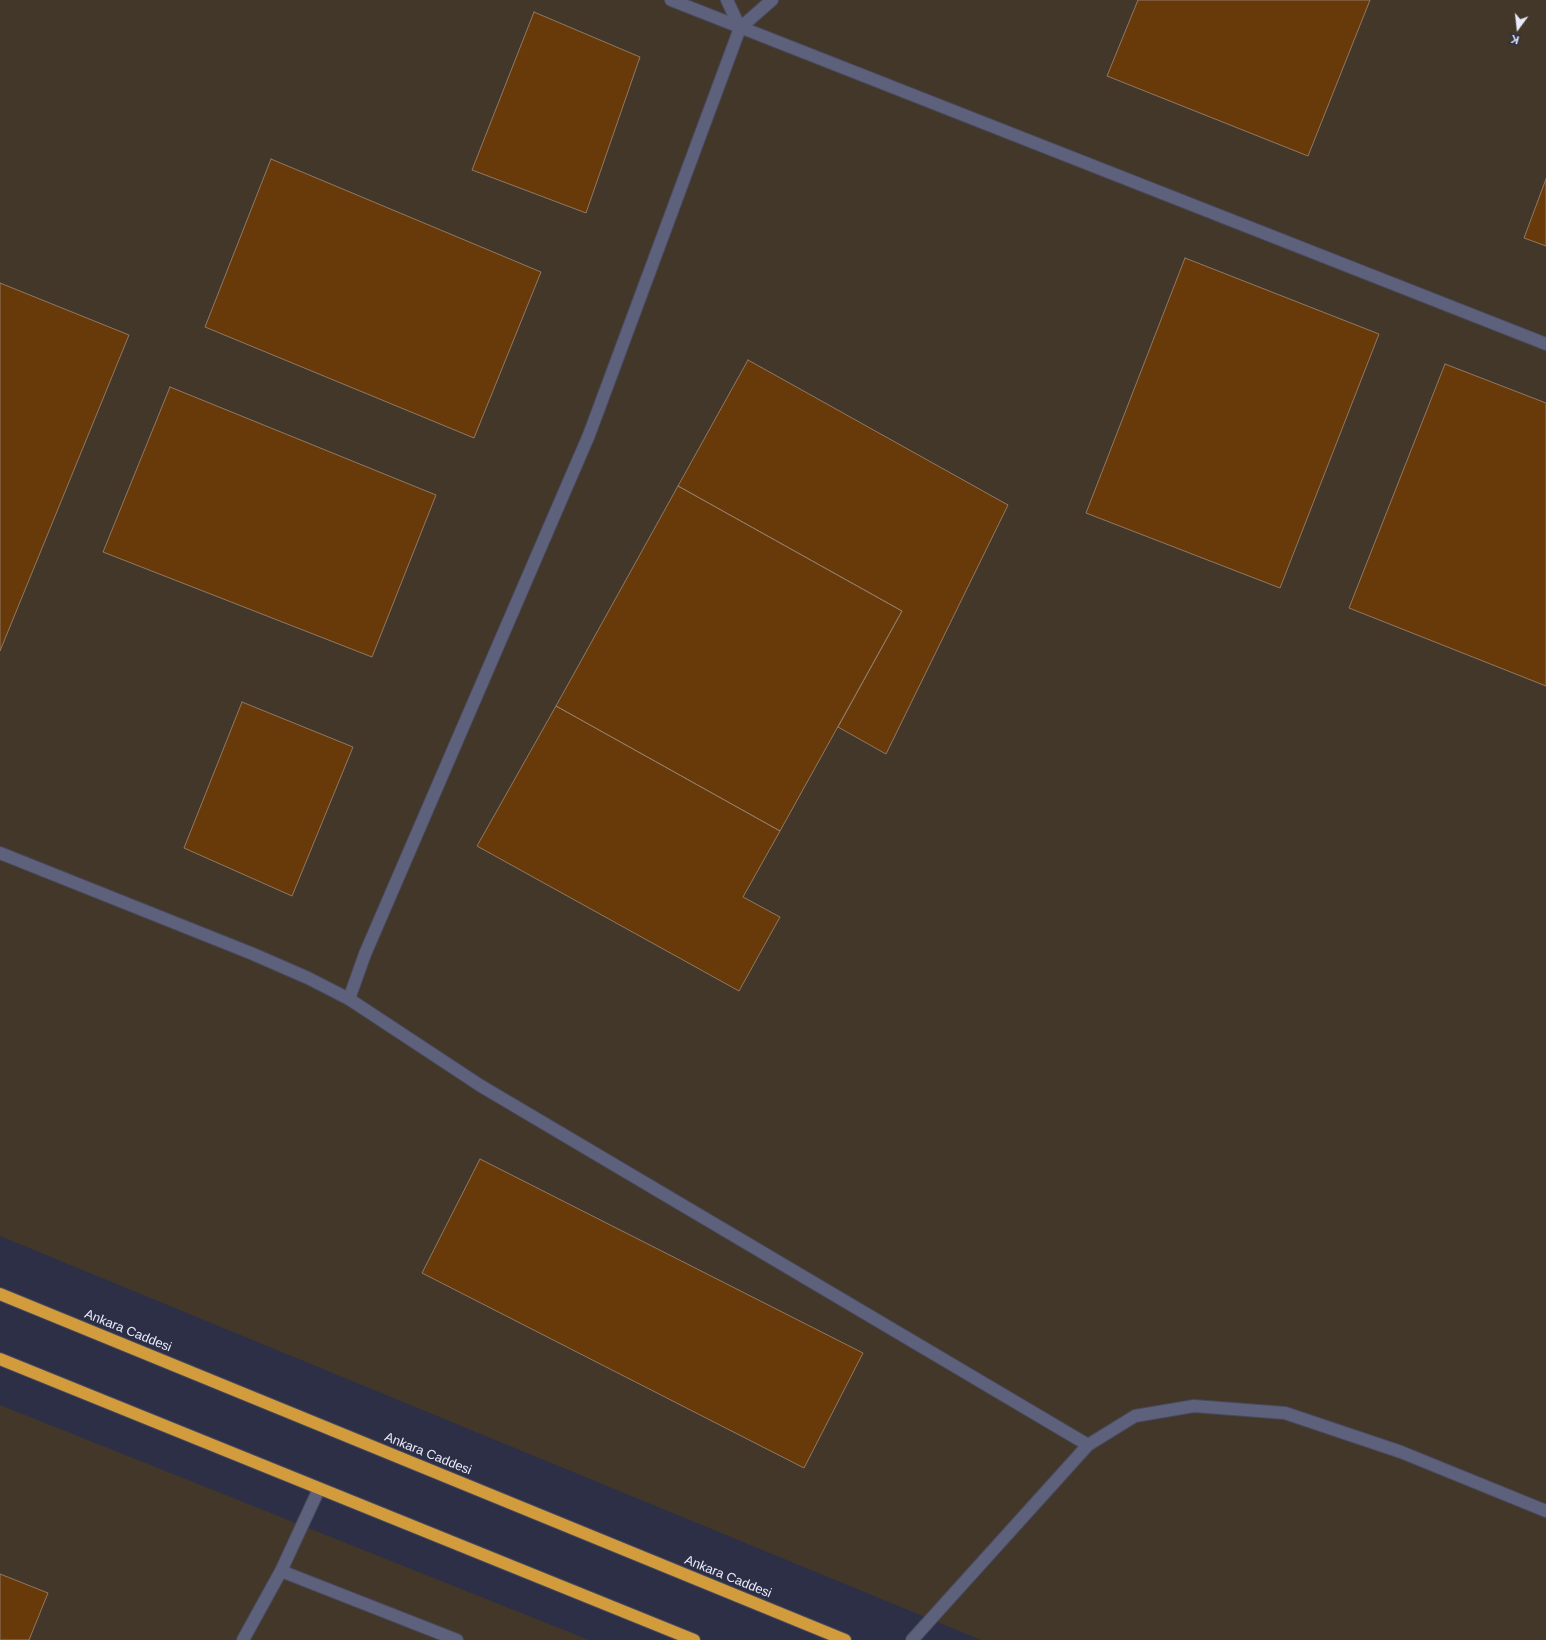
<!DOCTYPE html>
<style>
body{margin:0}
#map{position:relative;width:1546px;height:1640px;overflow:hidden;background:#2d2f46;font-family:Helvetica,sans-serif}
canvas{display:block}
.north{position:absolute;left:1498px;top:8px;width:40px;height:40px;-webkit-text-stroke:3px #2d2f46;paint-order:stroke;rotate:195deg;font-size:11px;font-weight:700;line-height:16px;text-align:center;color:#e9ebfa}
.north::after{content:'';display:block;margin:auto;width:14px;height:18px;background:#e9ebfa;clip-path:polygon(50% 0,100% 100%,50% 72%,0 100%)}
</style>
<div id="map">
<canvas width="1546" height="1640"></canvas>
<div class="north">K</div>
</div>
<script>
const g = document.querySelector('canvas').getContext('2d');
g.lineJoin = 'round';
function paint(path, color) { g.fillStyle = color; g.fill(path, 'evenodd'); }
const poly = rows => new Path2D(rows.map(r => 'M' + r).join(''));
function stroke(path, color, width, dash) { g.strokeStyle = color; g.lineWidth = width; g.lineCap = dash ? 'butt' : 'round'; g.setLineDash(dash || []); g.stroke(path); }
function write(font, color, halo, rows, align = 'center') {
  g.font = font + ' Helvetica,sans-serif'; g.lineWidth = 3.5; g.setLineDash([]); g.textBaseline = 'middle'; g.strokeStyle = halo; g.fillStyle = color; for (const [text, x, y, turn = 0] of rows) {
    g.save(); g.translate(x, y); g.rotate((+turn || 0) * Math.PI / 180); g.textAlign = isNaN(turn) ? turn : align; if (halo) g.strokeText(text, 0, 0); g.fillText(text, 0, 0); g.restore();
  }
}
paint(poly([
 [0,0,1546,0,1546,1640,981,1640,0,1236],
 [0,1405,589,1640,0,1640]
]), '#423728');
const building = poly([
 [1138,0,1370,0,1308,156,1107,76,1138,0],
 [534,12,640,57,586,213,472,170,534,12],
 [271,159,541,272,474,438,205,327,271,159],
 [1546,179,1546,246,1524,238,1546,179],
 [1185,258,1379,334,1280,588,1086,513,1185,258],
 [0,283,129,335,0,651,0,283],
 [748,360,1008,505,886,754,838,727,902,611,678,486,748,360],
 [1445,364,1546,403,1546,686,1349,608,1445,364],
 [170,387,436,495,372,657,103,552,170,387],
 [678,486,902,611,780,831,556,706,678,486],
 [242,702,353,747,292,896,184,848,242,702],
 [556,706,780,831,743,897,780,917,739,991,477,846,556,706],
 [480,1159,863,1353,804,1468,422,1273,480,1159],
 [0,1574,48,1593,29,1640,0,1640,0,1574]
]);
paint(building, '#693a09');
stroke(building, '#907865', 1);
const minor = poly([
 [671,0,1546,344],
 [727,0,740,28],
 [0,853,253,954,308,978,349,999,481,1086,1088,1445],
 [349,999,365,954,589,435,740,28,772,0],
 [281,1571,457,1640],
 [243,1640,281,1571,319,1489],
 [912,1640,1088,1445,1135,1416,1194,1406,1285,1413,1401,1452,1546,1511]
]);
const highway = poly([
 [0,1294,845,1640],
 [0,1359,694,1640]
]);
stroke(minor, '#484a5d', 14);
stroke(highway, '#484a5d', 14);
stroke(minor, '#5e617b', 12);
stroke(highway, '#d29c3c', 12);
write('13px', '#e9ebfa', '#2d2f46', [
 ["Ankara Caddesi",128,1331,22],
 ["Ankara Caddesi",428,1454,22],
 ["Ankara Caddesi",728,1577,22]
]);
</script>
